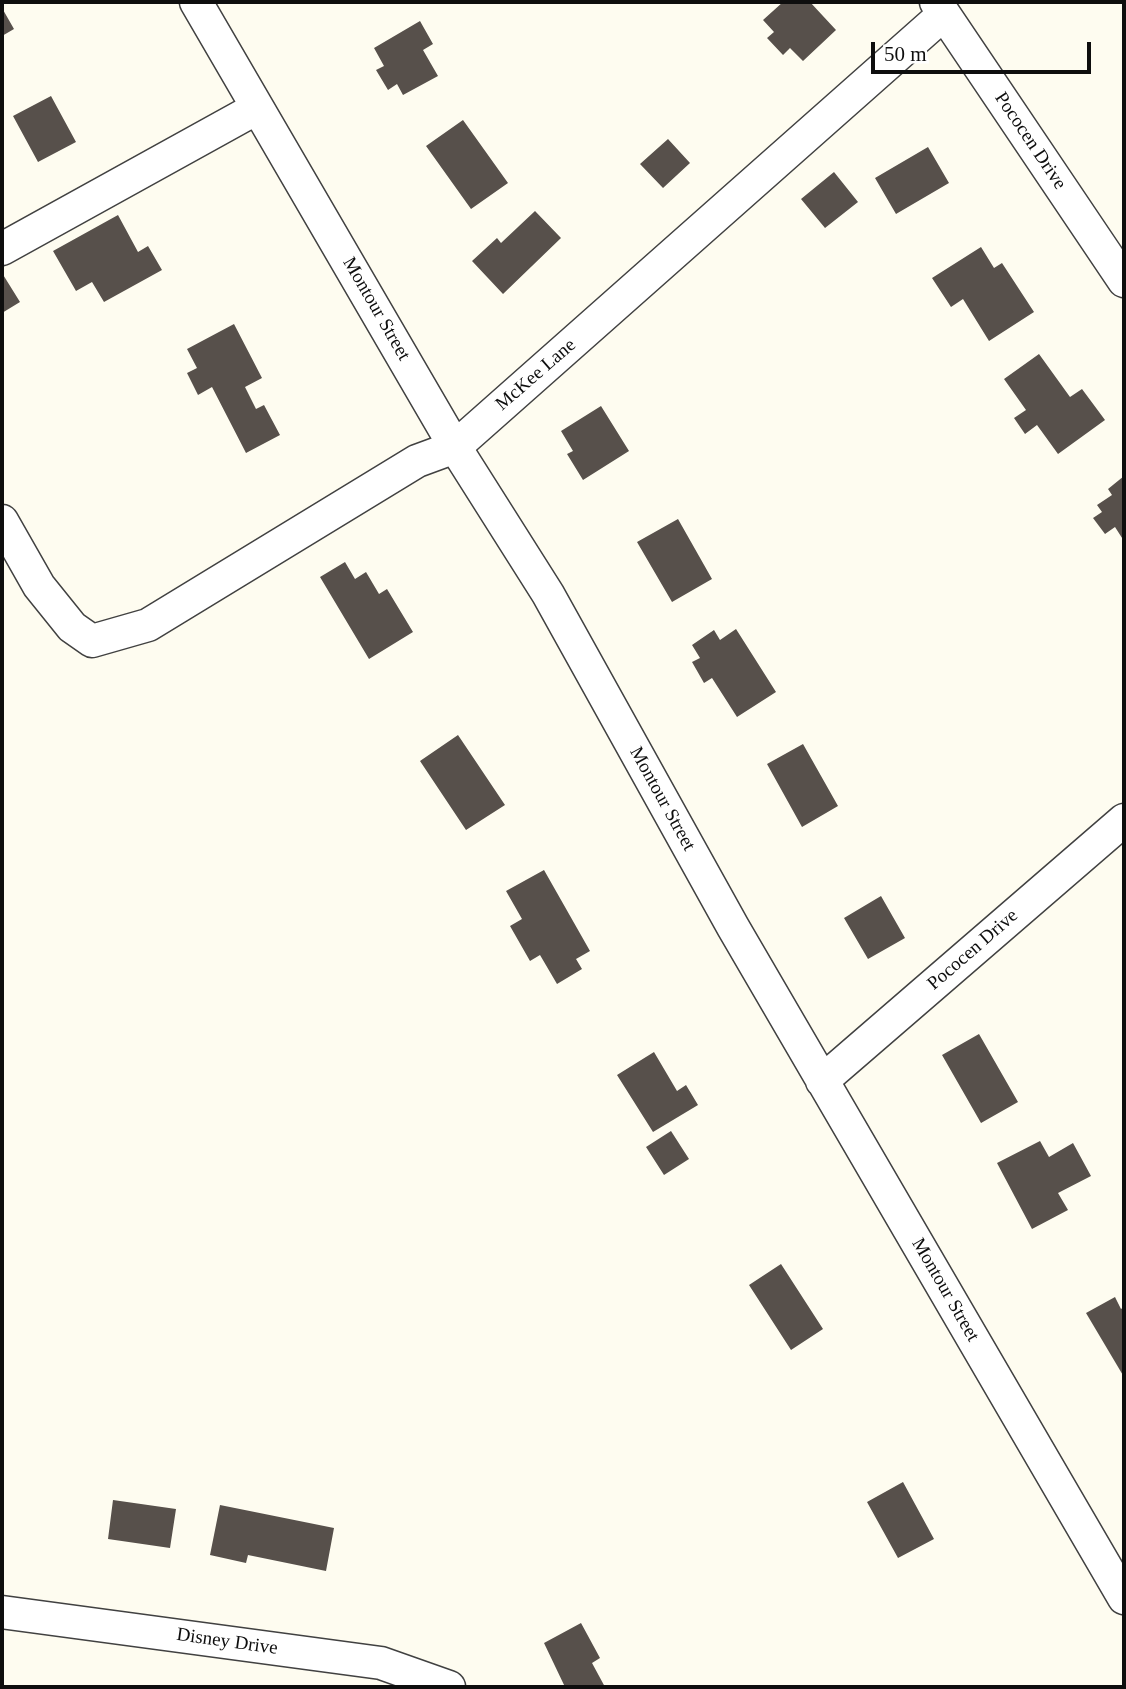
<!DOCTYPE html>
<style>
body{margin:0}
#map{position:relative;width:1126px;height:1689px;overflow:hidden;background:#fefcf0;font-family:Georgia,serif}
canvas{display:block}
.frame{position:absolute;inset:0;border:4px solid #0e0e0e;pointer-events:none}
.scale{position:absolute;left:871px;top:42px;width:220px;height:32px;box-sizing:border-box;border:4px solid #0e0e0e;border-top:0;padding-left:9px;font-size:21px;line-height:24px;white-space:nowrap;color:#0e0e0e;-webkit-text-stroke:5px #fff;paint-order:stroke}
</style>
<div id="map">
<canvas width="1126" height="1689"></canvas>
<div class="frame"></div>
<div class="scale">50 m</div>
</div>
<script>
const g = document.querySelector('canvas').getContext('2d');
g.lineJoin = 'round';
function paint(path, color) { g.fillStyle = color; g.fill(path, 'evenodd'); }
const poly = rows => new Path2D(rows.map(r => 'M' + r).join(''));
function stroke(path, color, width, dash) { g.strokeStyle = color; g.lineWidth = width; g.lineCap = dash ? 'butt' : 'round'; g.setLineDash(dash || []); g.stroke(path); }
function write(font, color, halo, rows, align = 'center') {
  g.font = font + ' Georgia,serif'; g.lineWidth = 7; g.setLineDash([]); g.textBaseline = 'middle'; g.strokeStyle = halo; g.fillStyle = color; for (const [text, x, y, turn = 0] of rows) {
    g.save(); g.translate(x, y); g.rotate((+turn || 0) * Math.PI / 180); g.textAlign = isNaN(turn) ? turn : align; if (halo) g.strokeText(text, 0, 0); g.fillText(text, 0, 0); g.restore();
  }
}
paint(poly([
 [783,2,810,2,836,30,803,61,790,48,783,55,767,38,774,32,763,20],
 [2,8,14,29,2,36],
 [420,21,433,44,423,50,438,76,403,95,397,84,388,90,376,70,384,66,374,48],
 [51,96,76,142,38,162,13,116],
 [463,120,508,183,471,209,426,146],
 [668,139,690,163,663,188,640,164],
 [928,147,949,183,896,214,875,178],
 [834,172,858,202,825,228,801,199],
 [535,211,561,238,503,294,472,261,497,238,501,243],
 [118,215,138,252,148,246,162,270,104,302,92,282,76,291,53,251],
 [981,247,994,268,1002,263,1034,312,989,341,963,299,951,307,932,278],
 [2,273,20,302,2,313],
 [234,324,262,378,245,387,256,409,264,405,280,435,246,453,212,387,198,395,187,373,197,368,187,349],
 [1039,354,1070,397,1082,389,1105,420,1058,454,1037,425,1025,434,1014,418,1026,410,1004,379],
 [601,406,629,451,583,480,567,454,573,451,561,431],
 [1124,476,1124,541,1115,527,1105,534,1093,518,1102,512,1097,505,1112,495,1108,489],
 [678,519,712,579,672,602,637,542],
 [345,562,355,579,366,572,379,594,387,589,413,632,369,659,320,577],
 [736,629,776,692,737,717,712,678,704,683,692,662,700,658,692,645,714,630,720,640],
 [458,735,505,805,466,830,420,761],
 [803,744,838,806,802,827,767,764],
 [544,870,590,951,576,959,582,969,557,984,540,955,530,961,510,926,522,919,506,891],
 [881,896,905,938,868,959,844,918],
 [979,1034,1018,1102,981,1123,942,1055],
 [654,1052,677,1091,686,1085,698,1105,653,1132,617,1075],
 [671,1131,689,1159,664,1175,646,1147],
 [1040,1141,1049,1157,1073,1143,1091,1176,1058,1193,1068,1210,1032,1229,997,1163],
 [781,1264,823,1329,791,1350,749,1285],
 [1115,1297,1121,1309,1124,1307,1124,1377,1086,1313],
 [903,1482,934,1539,898,1558,867,1502],
 [113,1500,176,1509,170,1548,108,1539],
 [220,1505,334,1528,326,1571,248,1555,246,1563,210,1555],
 [581,1623,600,1658,592,1663,605,1687,565,1687,544,1643]
]), '#57504b');
const minor = poly([
 [196,2,455,447,548,594,733,927,1124,1598],
 [936,2,1124,281],
 [2,249,257,108],
 [2,521,39,586,72,627,92,641,148,625,417,461,455,447,944,14],
 [822,1081,1124,820],
 [2,1612,381,1663,449,1687]
]);
stroke(minor, '#414141', 35);
stroke(minor, '#fff', 32);
write('19px', '#0e0e0e', '#fff', [
 ["Pococen Drive",1030,141,56],
 ["Montour Street",376,309,60],
 ["McKee Lane",536,375,-41],
 ["Montour Street",662,799,61],
 ["Pococen Drive",973,950,-41],
 ["Montour Street",945,1290,60],
 ["Disney Drive",227,1642,8]
]);
</script>
